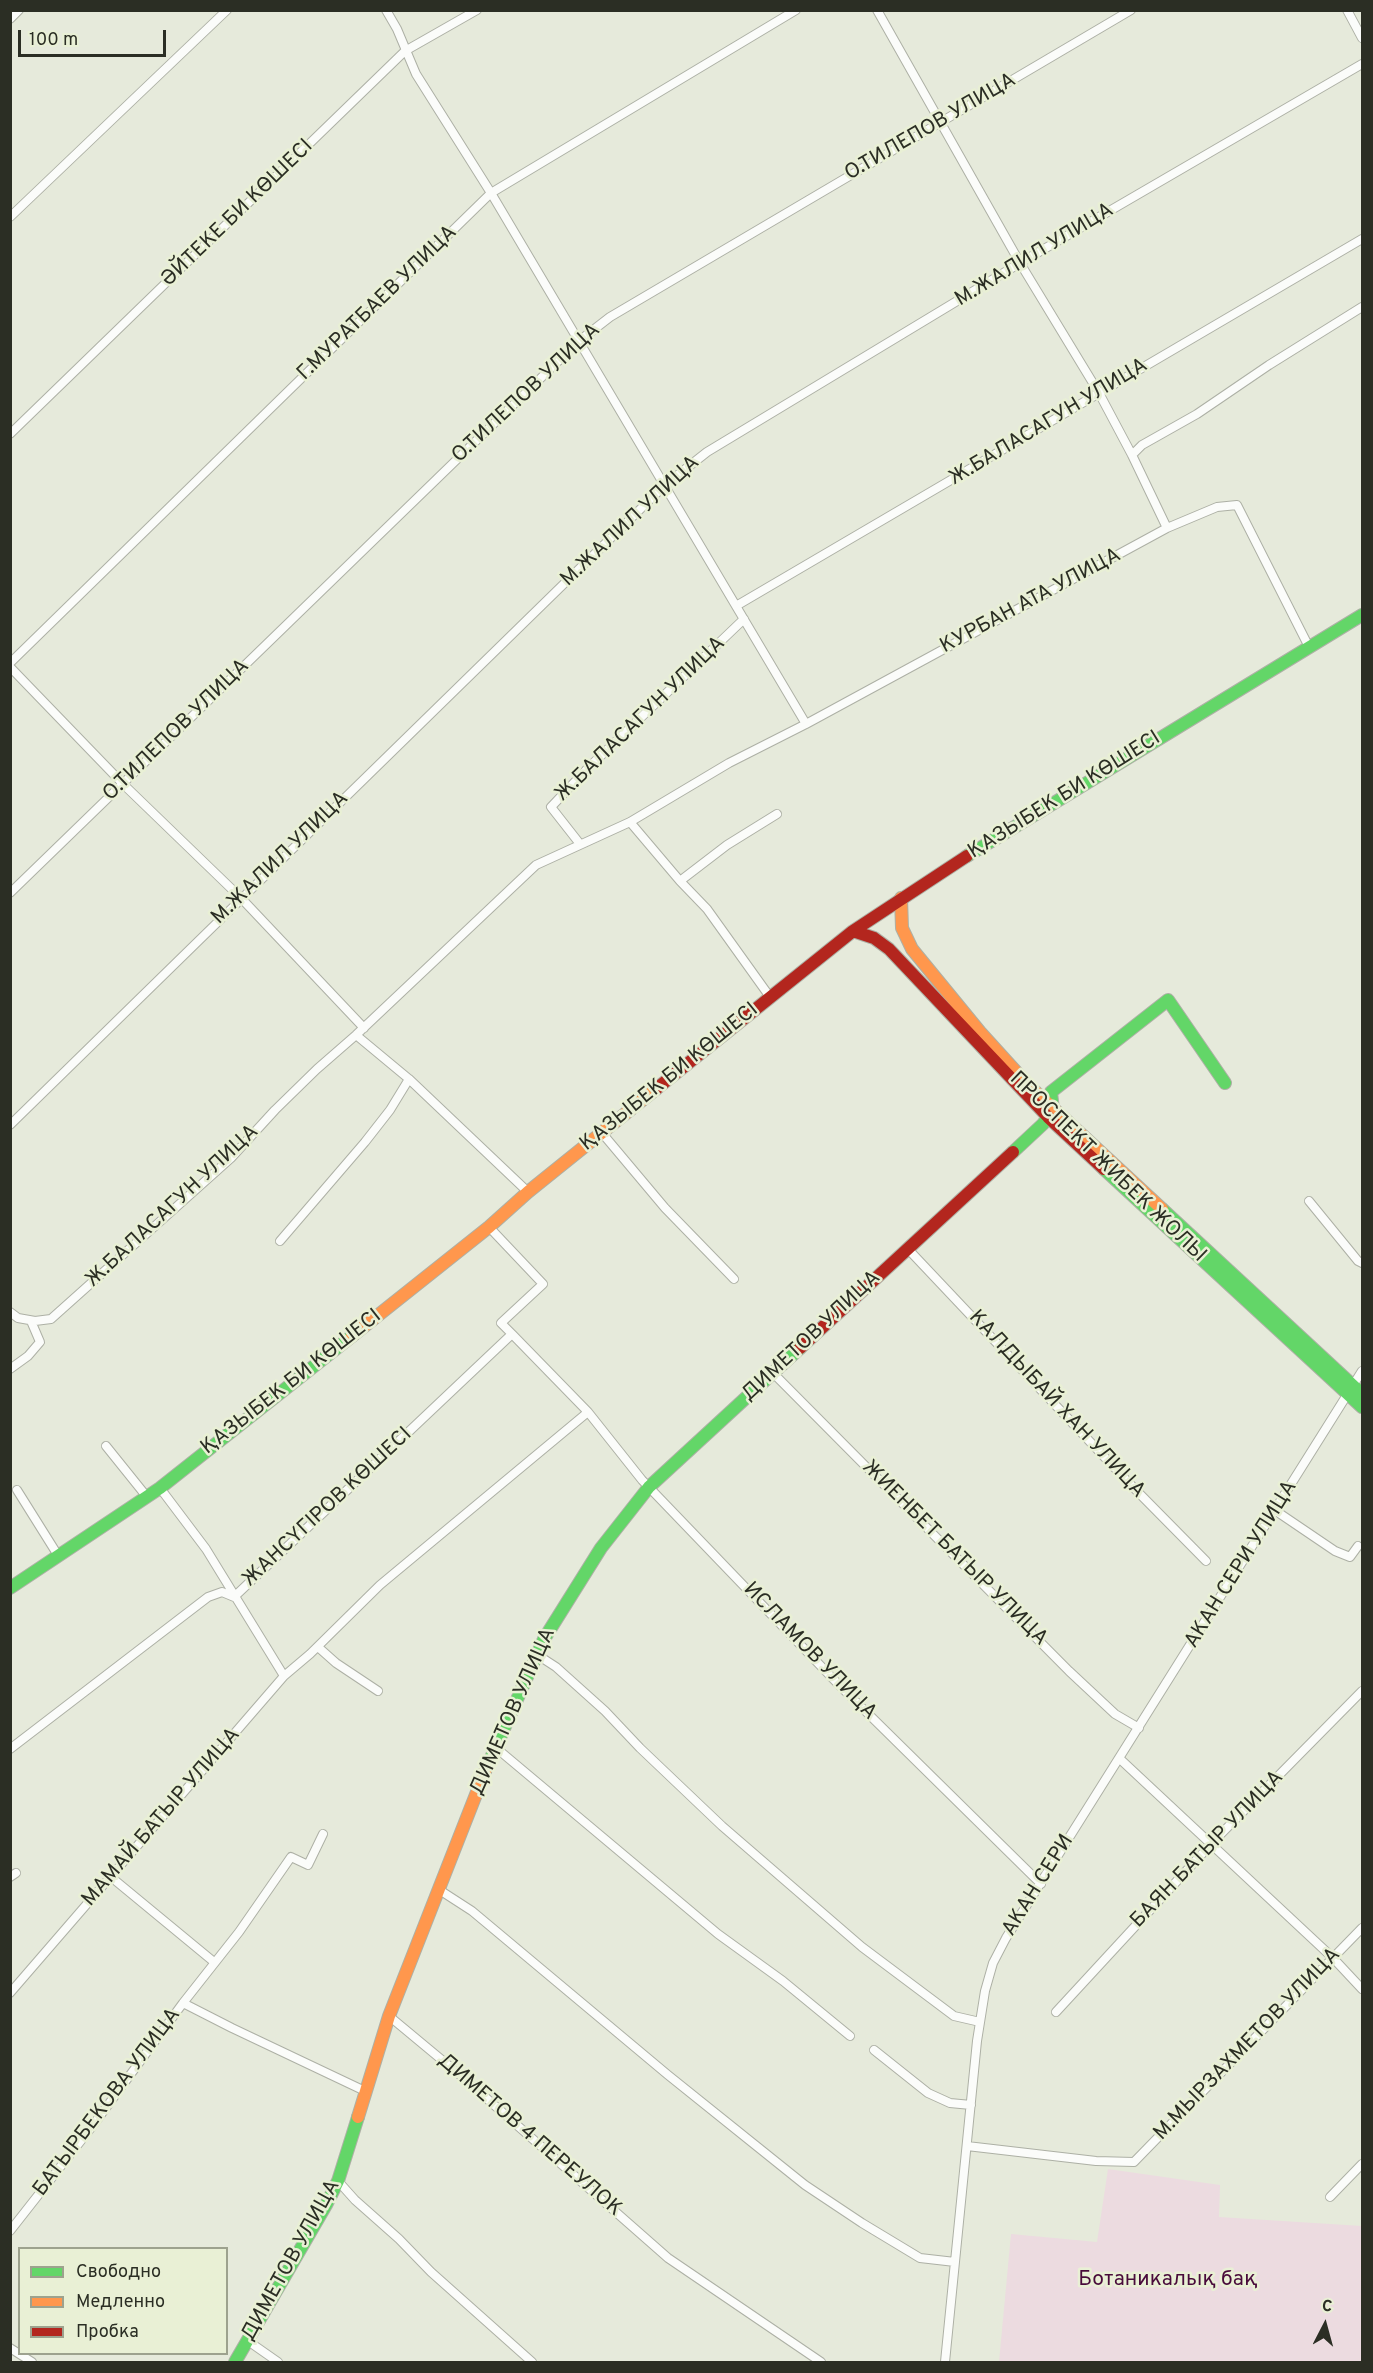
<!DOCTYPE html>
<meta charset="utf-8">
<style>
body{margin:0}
#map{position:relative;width:1373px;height:2373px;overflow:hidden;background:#e6eadb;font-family:Overpass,sans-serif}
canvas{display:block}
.frame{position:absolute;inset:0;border:12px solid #2b2e24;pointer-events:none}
.legend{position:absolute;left:18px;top:2247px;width:210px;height:108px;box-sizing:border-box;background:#e9f0d5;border:2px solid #9da28e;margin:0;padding:8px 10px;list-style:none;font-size:18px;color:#2b2e24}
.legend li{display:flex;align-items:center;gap:12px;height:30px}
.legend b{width:30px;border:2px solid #9da28e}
.north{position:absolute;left:1295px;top:2295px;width:60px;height:60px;-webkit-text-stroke:4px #e9f0d5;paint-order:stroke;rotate:6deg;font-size:16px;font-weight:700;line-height:24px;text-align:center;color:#2b2e24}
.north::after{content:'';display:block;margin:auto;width:21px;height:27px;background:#2b2e24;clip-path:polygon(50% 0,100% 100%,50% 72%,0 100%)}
.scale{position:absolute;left:18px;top:30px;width:148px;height:27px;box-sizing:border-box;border:3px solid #2b2e24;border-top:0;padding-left:8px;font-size:18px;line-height:21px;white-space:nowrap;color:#2b2e24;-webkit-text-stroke:4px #e9f0d5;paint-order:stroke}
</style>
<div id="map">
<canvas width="1373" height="2373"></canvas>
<div class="frame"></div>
<ul class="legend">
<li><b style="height:8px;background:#63d668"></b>Свободно</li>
<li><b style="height:8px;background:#ff974d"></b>Медленно</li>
<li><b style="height:8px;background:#b3261e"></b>Пробка</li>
</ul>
<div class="north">С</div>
<div class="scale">100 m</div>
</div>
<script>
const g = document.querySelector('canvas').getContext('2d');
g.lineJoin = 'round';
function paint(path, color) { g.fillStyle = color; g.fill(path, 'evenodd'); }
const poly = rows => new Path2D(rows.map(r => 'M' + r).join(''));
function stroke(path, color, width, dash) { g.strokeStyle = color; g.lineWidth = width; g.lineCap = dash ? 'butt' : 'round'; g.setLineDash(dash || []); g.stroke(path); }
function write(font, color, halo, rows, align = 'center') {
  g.font = font + ' Overpass,sans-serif'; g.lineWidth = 5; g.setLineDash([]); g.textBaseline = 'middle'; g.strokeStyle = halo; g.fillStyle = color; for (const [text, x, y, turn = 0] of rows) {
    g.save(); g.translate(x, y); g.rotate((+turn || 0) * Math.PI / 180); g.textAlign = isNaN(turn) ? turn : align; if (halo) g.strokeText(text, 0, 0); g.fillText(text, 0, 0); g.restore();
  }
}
paint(poly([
 [1108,2169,1220,2185,1219,2217,1362,2226,1362,2362,999,2362,1011,2234,1097,2242]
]), '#ecdbe0');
const street = poly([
 [386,10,397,29,416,74,491,193,806,724],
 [877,10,1020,263,1099,393,1132,455],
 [1347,10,1362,38],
 [10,19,19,10],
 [10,217,227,10],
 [10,434,405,51,477,10],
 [1167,528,1132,455,1142,445,1197,414,1269,365,1362,307],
 [736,606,1362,239],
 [10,663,491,193,796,10],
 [10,667,123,784,241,898,364,1028],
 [630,822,680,881],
 [580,844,551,807,588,768,744,619],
 [10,893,579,341,610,317,1131,10],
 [770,997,707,909,680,881,727,845,777,814],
 [409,1079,528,1192],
 [10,1125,664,486,707,452,1020,263,1362,64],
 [602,1133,665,1208,734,1279],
 [1309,1201,1358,1261,1362,1263],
 [280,1241,365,1142,390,1110,409,1079,356,1035],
 [907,1248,1129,1483,1206,1561],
 [10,1312,18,1318,35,1321,51,1319,231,1158,275,1110,317,1069,356,1035,536,865,630,822,729,763,806,724,1167,528,1217,507,1237,505,1309,647],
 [512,1334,588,1412,642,1480,841,1687,1041,1884],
 [10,1369,28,1356,40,1342,31,1321],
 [774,1374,1069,1671,1115,1714,1139,1728],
 [106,1446,147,1497],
 [160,1488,206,1549,284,1676],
 [17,1490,59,1557],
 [1276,1511,1335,1551,1350,1557,1358,1546],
 [318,1647,336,1663,378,1691],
 [536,1654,556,1667,605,1711,640,1748,722,1826,862,1947,954,2016,980,2022],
 [495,1747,718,1934,783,1981,850,2036],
 [10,1749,208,1597,222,1592,234,1597,512,1334,501,1323,543,1284,489,1227],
 [1120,1759,1333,1958,1362,1989],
 [10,1877,16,1873],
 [111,1877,214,1962],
 [438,1889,472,1911,668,2075,805,2185,862,2223,920,2258,955,2262],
 [10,1993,284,1676,310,1654,380,1585,588,1412],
 [183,2003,232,2028,367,2092],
 [1056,2012,1212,1843,1362,1691],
 [389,2016,460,2075,668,2258,821,2362],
 [874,2050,928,2093,950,2103,971,2105],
 [967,2146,1096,2161,1134,2162,1362,1928],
 [338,2181,355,2200,399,2239,431,2272,532,2362],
 [1330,2197,1362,2164],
 [10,2231,94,2124,183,2003,239,1932,291,1857,308,1865,323,1834],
 [248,2341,278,2362],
 [10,2348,32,2362],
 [945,2362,977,2041,985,1991,993,1963,1006,1938,1362,1371]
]);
const fast = poly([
 [967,856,1362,615],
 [1013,1152,1043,1124,1053,1110,1051,1092,1168,1000,1225,1083],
 [1104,1169,1362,1407],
 [1162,1209,1362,1394],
 [10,1588,160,1488,352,1336],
 [486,1769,544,1639,601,1548,649,1487,800,1348],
 [235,2362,326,2205,338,2181,358,2117]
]);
const slow = poly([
 [901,898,902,928,912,949,980,1032,1029,1086,1162,1209],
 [352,1336,489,1227,528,1192,656,1089],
 [358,2117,389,2016,486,1769]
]);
const jam = poly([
 [853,931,874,938,889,949,1048,1117,1104,1169],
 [656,1089,853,931,967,856],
 [800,1348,1013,1152]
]);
stroke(street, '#adb0a5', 10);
stroke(fast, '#adb0a5', 14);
stroke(slow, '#adb0a5', 14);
stroke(jam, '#adb0a5', 14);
stroke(street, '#fbfcfa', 8);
stroke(fast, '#63d668', 12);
stroke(slow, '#ff974d', 12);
stroke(jam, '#b3261e', 12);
write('21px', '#2b2e24', '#e9f0d5', [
 ["О.ТИЛЕПОВ УЛИЦА",931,128,-30],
 ["ӘЙТЕКЕ БИ КӨШЕСІ",238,214,-44],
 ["М.ЖАЛИЛ УЛИЦА",1035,256,-31],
 ["Г.МУРАТБАЕВ УЛИЦА",378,304,-44],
 ["О.ТИЛЕПОВ УЛИЦА",527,394,-43],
 ["Ж.БАЛАСАГУН УЛИЦА",1049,423,-31],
 ["М.ЖАЛИЛ УЛИЦА",631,522,-43],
 ["КУРБАН АТА УЛИЦА",1031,602,-28],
 ["Ж.БАЛАСАГУН УЛИЦА",641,720,-44],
 ["О.ТИЛЕПОВ УЛИЦА",177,731,-44],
 ["ҚАЗЫБЕК БИ КӨШЕСІ",1065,796,-32],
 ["М.ЖАЛИЛ УЛИЦА",281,859,-44],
 ["ҚАЗЫБЕК БИ КӨШЕСІ",670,1078,-39],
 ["ПРОСПЕКТ ЖИБЕК ЖОЛЫ",1107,1168,44],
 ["Ж.БАЛАСАГУН УЛИЦА",173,1207,-43],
 ["ДИМЕТОВ УЛИЦА",812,1337,-43],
 ["ҚАЗЫБЕК БИ КӨШЕСІ",292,1383,-38],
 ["КАЛДЫБАЙ ХАН УЛИЦА",1056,1405,47],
 ["ЖАНСҮГІРОВ КӨШЕСІ",328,1508,-43],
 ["ЖИЕНБЕТ БАТЫР УЛИЦА",954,1554,45],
 ["АКАН СЕРИ УЛИЦА",1242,1565,-58],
 ["ИСЛАМОВ УЛИЦА",809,1652,46],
 ["ДИМЕТОВ УЛИЦА",514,1712,-66],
 ["МАМАЙ БАТЫР УЛИЦА",162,1818,-49],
 ["БАЯН БАТЫР УЛИЦА",1208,1850,-46],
 ["АКАН СЕРИ",1039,1886,-58],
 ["М.МЫРЗАХМЕТОВ УЛИЦА",1248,2045,-46],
 ["БАТЫРБЕКОВА УЛИЦА",108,2103,-53],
 ["ДИМЕТОВ 4 ПЕРЕУЛОК",529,2136,41],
 ["ДИМЕТОВ УЛИЦА",292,2261,-61]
]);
write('21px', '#490b3b', '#e9f0d5', [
 ["Ботаникалық бақ",1168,2281]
]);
</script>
